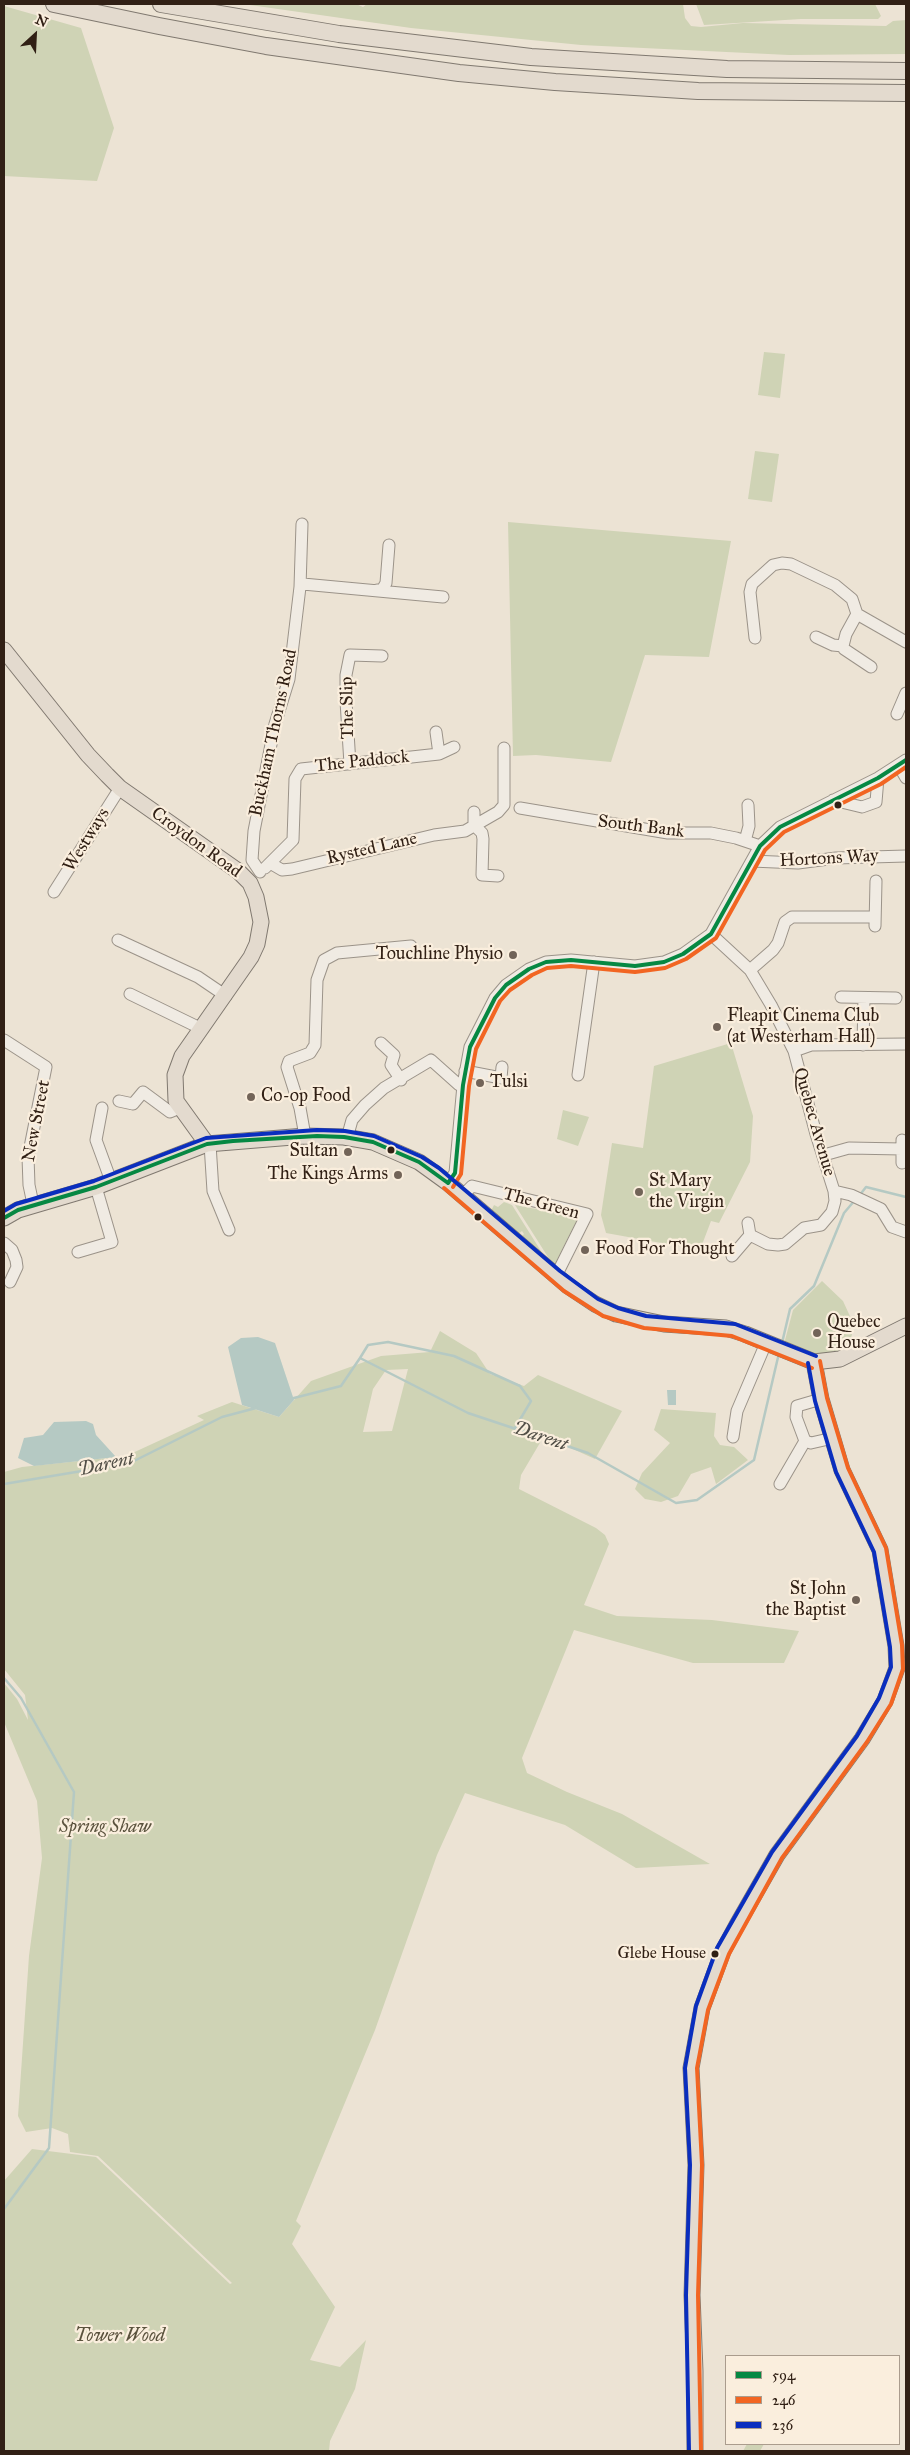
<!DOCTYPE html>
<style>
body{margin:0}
#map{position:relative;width:910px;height:2455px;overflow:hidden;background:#ece3d4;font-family:"IM FELL Great Primer",serif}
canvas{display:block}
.frame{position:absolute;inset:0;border:5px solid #312015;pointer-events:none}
.legend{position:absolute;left:725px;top:2355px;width:175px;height:90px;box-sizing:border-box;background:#faeedd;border:1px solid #aa9c8d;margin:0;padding:6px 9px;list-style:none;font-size:15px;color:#312015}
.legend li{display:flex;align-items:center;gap:10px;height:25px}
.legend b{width:25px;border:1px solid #aa9c8d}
.north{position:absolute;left:10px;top:10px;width:50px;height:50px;-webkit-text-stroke:4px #faeedd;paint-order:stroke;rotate:25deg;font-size:14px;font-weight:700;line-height:20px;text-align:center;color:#312015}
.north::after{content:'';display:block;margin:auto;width:18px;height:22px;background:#312015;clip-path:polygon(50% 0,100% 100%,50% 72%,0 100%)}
</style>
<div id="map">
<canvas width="910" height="2455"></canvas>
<div class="frame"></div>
<ul class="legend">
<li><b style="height:6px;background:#068843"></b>594</li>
<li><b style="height:6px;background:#f26522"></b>246</li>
<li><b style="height:6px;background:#0a2ebe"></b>236</li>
</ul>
<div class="north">N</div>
</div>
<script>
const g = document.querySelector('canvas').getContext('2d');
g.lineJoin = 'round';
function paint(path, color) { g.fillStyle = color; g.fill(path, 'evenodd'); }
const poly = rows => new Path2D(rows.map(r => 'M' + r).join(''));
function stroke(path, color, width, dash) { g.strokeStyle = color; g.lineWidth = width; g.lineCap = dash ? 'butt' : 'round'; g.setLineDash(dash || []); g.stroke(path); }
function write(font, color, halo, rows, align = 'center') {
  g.font = font + ' "IM FELL Great Primer",serif'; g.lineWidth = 4.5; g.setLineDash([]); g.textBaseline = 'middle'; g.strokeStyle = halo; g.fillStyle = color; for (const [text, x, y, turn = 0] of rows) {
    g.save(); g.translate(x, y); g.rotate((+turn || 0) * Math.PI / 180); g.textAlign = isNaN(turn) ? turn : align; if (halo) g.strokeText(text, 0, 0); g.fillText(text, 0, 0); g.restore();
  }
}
paint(poly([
 [243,4,356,4,363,7,367,4,683,4,685,18,691,26,701,27,743,23,886,26,893,21,906,20,906,54,789,55,581,45,411,28],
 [696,4,875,4,881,16,878,19,801,19,704,25],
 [4,6,81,28,114,128,97,181,4,176],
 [764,352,785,354,780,398,758,395],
 [755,451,779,454,772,502,748,499],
 [508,522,731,541,709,657,645,655,611,762,536,755,513,756],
 [731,1043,753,1116,750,1162,719,1223,711,1221,700,1250,606,1233,601,1215,612,1143,643,1148,654,1066],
 [563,1110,589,1117,578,1146,557,1139],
 [504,1202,512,1205,546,1259,521,1237,524,1234,522,1231,518,1234,490,1213,494,1205,498,1207],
 [515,1205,573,1216,578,1220,556,1265,553,1265],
 [822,1281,843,1301,854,1325,848,1352,823,1356,804,1352,784,1344,793,1310],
 [440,1331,476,1353,490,1374,524,1386,538,1375,622,1411,595,1459,544,1436,521,1475,519,1489,596,1528,605,1535,609,1544,584,1605,617,1616,712,1620,799,1631,784,1663,693,1663,574,1630,522,1758,527,1773,567,1792,622,1814,710,1864,636,1868,565,1825,465,1793,437,1855,375,2030,296,2221,301,2226,292,2244,335,2307,310,2360,340,2367,366,2340,355,2389,330,2441,329,2451,4,2451,4,2181,32,2149,96,2157,230,2284,232,2283,98,2156,70,2152,68,2134,52,2128,26,2132,18,2116,29,1956,42,1858,37,1801,4,1722,4,1683,17,1699,28,1720,25,1695,4,1669,4,1472,22,1467,126,1456,204,1420,197,1416,232,1402,279,1417,311,1381,381,1356,430,1352],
 [408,1369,392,1431,363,1432,373,1389,386,1370],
 [661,1409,716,1413,714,1436,720,1445,734,1447,748,1460,716,1484,711,1467,691,1474,678,1496,661,1502,645,1499,635,1489,642,1473,670,1443,654,1430],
 [747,2444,764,2444,760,2451,743,2451]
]), '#cfd3b5');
paint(poly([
 [258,1337,275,1343,294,1400,279,1417,242,1405,228,1347,241,1338],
 [667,1390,676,1390,676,1405,668,1405],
 [86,1421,93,1424,96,1435,116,1457,34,1466,18,1458,24,1438,43,1435,54,1422]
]), '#b5c9c3');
stroke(poly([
 [859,1196,866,1187,906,1197],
 [782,1343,790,1309,814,1286,844,1213,855,1200],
 [360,1358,368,1345,388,1342,454,1356,520,1386,531,1401,515,1428],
 [290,1399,341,1386,360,1358,468,1413,588,1453,676,1503,697,1500,754,1460,779,1353],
 [4,1484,130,1463,222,1417,256,1408],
 [4,1678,21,1698,74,1792,49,2148,4,2209]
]), '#b5c9c3', 2.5);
const minor = poly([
 [300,587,302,524],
 [377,590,382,590,386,583,389,545],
 [857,614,846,634,843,646,844,649,871,667],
 [816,637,833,645,843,646],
 [755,638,750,592,752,584,773,565,782,563,791,564,835,585,852,599,857,614,906,642],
 [897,714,906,693],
 [436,732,439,754],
 [350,764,346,701,346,675,350,655,382,656],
 [899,766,906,778],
 [833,800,862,807,876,802,878,778],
 [520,808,668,833,711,833,736,838,760,846],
 [474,812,474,825,482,833,483,839,482,875,498,876],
 [745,841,749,826,748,805],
 [752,861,798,863,836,858,906,856],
 [270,863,282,870,292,869,434,835,465,831,498,812,504,805,504,748],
 [265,868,293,840,295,779,301,769,439,754,454,747],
 [260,872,252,860,254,831,275,724,289,679,300,587,303,584,443,597],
 [54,892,120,788],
 [875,926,876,881],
 [711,934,750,970,771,1005,794,1051,816,1134,834,1191,835,1201,832,1212,821,1225,804,1228,785,1244,778,1245,768,1244,750,1235],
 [118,940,198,977,226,996],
 [750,970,773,950,778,943,785,922,792,917,875,917],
 [130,994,202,1029],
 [841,997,896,998],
 [4,1040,46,1067,28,1157,29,1185,33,1204],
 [381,1043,394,1055,391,1065,401,1080],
 [863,1045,864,998],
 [794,1051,811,1045,906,1044],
 [465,1071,501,1078,502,1067],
 [578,1075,594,962],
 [119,1101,133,1104,143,1092,170,1112,180,1108],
 [102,1108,96,1140,111,1181],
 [305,1136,300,1108,287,1067,289,1061,310,1053,315,1045,317,980,324,960,337,953,411,946],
 [347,1138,352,1120,365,1105,384,1088,431,1060,459,1085,463,1085],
 [210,1144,213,1191,229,1230],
 [824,1155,849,1148,902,1149],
 [902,1163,902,1140],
 [448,1183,455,1173,463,1085,470,1047,495,998,506,985,529,969,546,962,571,960,635,966,664,962,683,954,711,934,760,846,780,827,878,778,906,760],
 [834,1191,851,1195,881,1209,892,1227,906,1232],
 [463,1195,472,1186,587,1214,556,1276],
 [4,1243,12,1250,16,1260,17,1267,10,1282],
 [78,1252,112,1242,96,1187],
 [732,1256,750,1235,748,1223],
 [821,1399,797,1406,796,1417,805,1441,811,1443,833,1438],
 [733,1437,737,1411,766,1343],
 [780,1484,805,1441]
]);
const major = poly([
 [4,650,88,755,107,775,120,788,238,871,250,883,256,897,261,922,257,944,251,957,182,1056,175,1075,176,1101,207,1144],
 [4,1218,18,1210,96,1187,207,1144,305,1136,344,1137,373,1142,419,1162,448,1183,568,1286,595,1304,616,1314,664,1324,726,1328,745,1334,814,1362,840,1359,906,1326],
 [695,2451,695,2371,692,2295,696,2165,691,2068,702,2008,723,1951,737,1925,777,1855,862,1739,885,1701,897,1668,896,1646,880,1550,842,1470,821,1399,814,1362]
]);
const highway = poly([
 [54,4,159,26,266,46,459,73,555,82,698,91,906,93],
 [161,4,339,34,531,57,727,69,906,71]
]);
stroke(minor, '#9b9389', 13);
stroke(major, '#807970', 17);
stroke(highway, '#807970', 18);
stroke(minor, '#f0ebe3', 11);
stroke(major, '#e3dace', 15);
stroke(highway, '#e3dace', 16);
stroke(poly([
 [448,1183,455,1173,463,1085,470,1047,495,998,506,985,529,969,546,962,571,960,635,966,664,962,683,954,711,934,760,846,780,827,878,778,906,760],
 [4,1218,18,1210,96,1187,207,1144,233,1141,317,1136,344,1137,373,1142,419,1162,448,1183]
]), '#068843', 4);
stroke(poly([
 [453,1187,461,1174,469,1086,476,1049,500,1001,510,990,532,975,547,968,571,966,635,972,665,968,686,959,716,938,765,850,784,832,881,784,906,767],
 [444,1188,564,1291,603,1316,644,1328,732,1336,812,1368],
 [701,2451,698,2295,702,2165,697,2068,708,2010,729,1954,782,1858,867,1742,891,1704,903,1669,902,1645,886,1548,848,1468,827,1398,820,1361]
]), '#f26522', 4);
stroke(poly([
 [4,1211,16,1204,94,1181,206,1138,317,1130,345,1131,374,1136,422,1157,439,1168,560,1271,598,1299,618,1308,646,1316,735,1324,816,1356],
 [689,2451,686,2295,690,2165,685,2068,696,2006,717,1948,772,1852,857,1736,879,1698,891,1667,890,1647,874,1552,836,1472,815,1401,808,1363]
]), '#0a2ebe', 4);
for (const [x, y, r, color] of [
 [838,805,4.5,"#312015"],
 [513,955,5,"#726458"],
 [717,1027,5,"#726458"],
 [480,1083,5,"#726458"],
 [251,1097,5,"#726458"],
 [391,1150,4.5,"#312015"],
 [348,1152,5,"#726458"],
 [398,1175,5,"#726458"],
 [639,1192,5,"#726458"],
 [478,1217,4.5,"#312015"],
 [585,1250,5,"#726458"],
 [817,1333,5,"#726458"],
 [856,1600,5,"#726458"],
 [715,1954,4.5,"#312015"]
]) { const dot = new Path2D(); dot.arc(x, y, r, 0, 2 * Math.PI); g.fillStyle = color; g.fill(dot); stroke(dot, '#faeedd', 2); }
write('17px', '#312015', '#faeedd', [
 ["Glebe House",706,1954]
], 'right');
write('18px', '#312015', '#faeedd', [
 ["The Slip",348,708,-91],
 ["Buckham Thorns Road",274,733,-78],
 ["The Paddock",362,762,-6],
 ["South Bank",641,827,7],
 ["Westways",87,840,-58],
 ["Croydon Road",196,843,36],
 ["Rysted Lane",372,849,-13],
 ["Hortons Way",829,859,-3],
 ["New Street",37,1121,-79],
 ["Quebec Avenue",814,1122,74],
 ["The Green",541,1204,15]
]);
write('18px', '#312015', '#faeedd', [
 ["Touchline Physio",503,955,"right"],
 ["Fleapit Cinema Club",727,1017],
 ["(at Westerham Hall)",727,1038],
 ["Tulsi",490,1083],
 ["Co-op Food",261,1097],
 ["Sultan",338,1152,"right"],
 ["The Kings Arms",388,1175,"right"],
 ["St Mary",649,1182],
 ["the Virgin",649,1203],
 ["Food For Thought",595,1250],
 ["Quebec",827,1323],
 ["House",827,1344],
 ["St John",846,1590,"right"],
 ["the Baptist",846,1611,"right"]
], 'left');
write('italic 18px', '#5a523d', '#faeedd', [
 ["Spring Shaw",105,1828],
 ["Tower Wood",120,2337]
]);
write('italic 19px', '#524f47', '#faeedd', [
 ["Darent",540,1437,19],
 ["Darent",106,1465,-12]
]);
</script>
